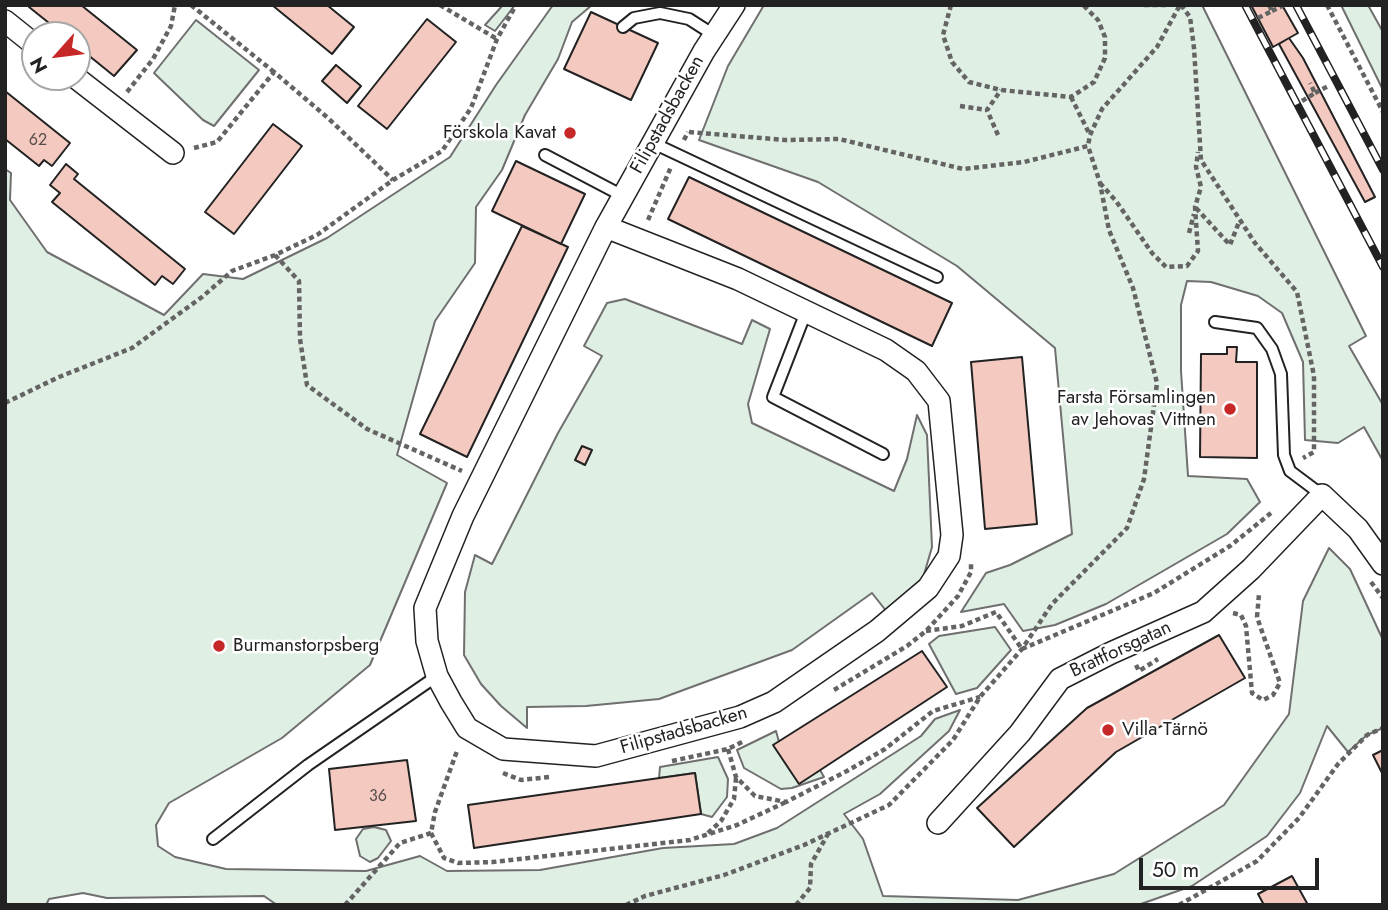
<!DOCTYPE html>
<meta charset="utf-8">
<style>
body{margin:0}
#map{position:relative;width:1388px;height:910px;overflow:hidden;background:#fff;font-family:Jost,sans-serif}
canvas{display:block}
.frame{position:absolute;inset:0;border:7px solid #222;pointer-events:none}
.north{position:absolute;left:21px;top:21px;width:70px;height:70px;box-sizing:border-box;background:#fff;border:2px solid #a7a7a7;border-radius:50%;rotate:242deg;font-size:19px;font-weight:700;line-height:28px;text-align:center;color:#222}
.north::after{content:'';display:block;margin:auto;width:24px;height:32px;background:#c62828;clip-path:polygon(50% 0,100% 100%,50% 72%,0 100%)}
.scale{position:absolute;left:1139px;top:858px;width:180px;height:32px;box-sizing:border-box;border:4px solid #222;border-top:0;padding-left:9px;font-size:21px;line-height:24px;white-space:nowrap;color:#222;-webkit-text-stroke:5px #fff;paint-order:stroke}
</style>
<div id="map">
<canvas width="1388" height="910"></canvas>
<div class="frame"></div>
<div class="north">N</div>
<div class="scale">50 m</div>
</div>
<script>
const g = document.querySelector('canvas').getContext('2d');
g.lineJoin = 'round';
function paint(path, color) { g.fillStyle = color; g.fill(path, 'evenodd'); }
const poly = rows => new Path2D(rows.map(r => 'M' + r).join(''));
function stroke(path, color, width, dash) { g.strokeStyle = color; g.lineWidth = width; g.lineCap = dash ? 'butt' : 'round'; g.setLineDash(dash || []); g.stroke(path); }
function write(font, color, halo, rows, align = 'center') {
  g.font = font + ' Jost,sans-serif'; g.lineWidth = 5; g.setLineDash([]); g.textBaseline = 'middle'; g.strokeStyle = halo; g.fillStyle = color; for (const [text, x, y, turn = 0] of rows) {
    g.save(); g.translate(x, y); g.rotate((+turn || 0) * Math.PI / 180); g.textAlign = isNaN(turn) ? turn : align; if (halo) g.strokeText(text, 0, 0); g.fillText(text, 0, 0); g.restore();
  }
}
const green = poly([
 [503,5,515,5,495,31,485,25,503,5],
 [553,5,592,5,572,22,558,59,525,115,502,170,476,207,475,263,435,321,397,455,447,483,370,665,282,738,169,803,156,825,158,846,175,857,226,869,366,871,420,856,447,871,540,870,663,848,734,844,777,828,921,736,935,719,960,710,949,731,880,794,844,814,863,839,883,896,1018,900,1114,874,1224,805,1289,714,1303,601,1329,548,1350,569,1383,640,1383,728,1367,735,1348,752,1327,726,1300,793,1267,836,1192,886,1138,905,277,905,264,896,107,898,83,893,49,899,46,905,5,905,5,169,11,173,10,200,47,252,164,315,203,274,243,279,327,238,450,157,496,85,553,5],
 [764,5,1202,5,1366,336,1349,346,1383,405,1383,461,1364,427,1338,443,1305,440,1303,362,1282,313,1258,296,1211,282,1187,281,1181,305,1181,371,1188,476,1247,479,1260,502,1227,534,1106,604,1055,625,1023,631,1004,604,961,612,986,573,1010,565,1072,534,1055,348,957,266,818,182,699,140,728,66,764,5],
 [1341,5,1368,5,1383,32,1383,90,1341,5],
 [196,20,259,70,214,126,203,120,154,73,196,20],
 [625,299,742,344,752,320,770,329,748,404,752,423,894,491,907,459,917,415,927,435,932,547,923,578,887,612,872,593,792,650,659,699,586,706,527,707,527,728,501,706,481,684,464,655,465,592,475,555,492,564,558,433,602,356,584,346,607,303,625,299],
 [995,627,1011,650,977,688,956,694,929,644,939,636,995,627],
 [776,731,779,742,820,770,824,777,792,788,781,789,744,768,737,750,776,731],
 [718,757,728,779,727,797,712,817,701,814,695,773,659,778,660,767,718,757],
 [374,827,386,830,391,841,378,858,370,862,360,856,356,839,363,829,374,827]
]);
paint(green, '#e0efe3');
stroke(green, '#6f6f6f', 2);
const building = poly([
 [31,5,81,5,137,50,114,76,77,46,77,35,64,35,29,7,31,5],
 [272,5,327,5,354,27,332,54,272,5],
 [1251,5,1282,5,1298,33,1273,47,1251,5],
 [591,12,658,43,631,100,564,69,591,12],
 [427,19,456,42,387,129,358,106,427,19],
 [1289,38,1303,58,1375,197,1365,202,1279,44,1289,38],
 [336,65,361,86,347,103,322,81,336,65],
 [5,91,70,143,52,166,44,160,39,166,5,139,5,91],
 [273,124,302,146,234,234,205,212,273,124],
 [516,161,585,194,561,244,492,211,516,161],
 [66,164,78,174,74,179,185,269,173,284,162,276,155,285,52,202,60,193,50,185,66,164],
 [689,177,952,303,932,346,668,219,689,177],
 [522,226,568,247,467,457,420,434,522,226],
 [1227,347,1237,347,1236,362,1257,362,1257,458,1200,457,1201,354,1227,354,1227,347],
 [1022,357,1037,524,985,529,971,362,1022,357],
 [582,446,592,450,585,465,575,460,582,446],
 [1219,635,1245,678,1116,752,1014,847,977,808,1087,708,1219,635],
 [922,651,947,687,799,784,773,745,922,651],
 [1383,750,1383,775,1373,755,1383,750],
 [407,760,416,821,335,830,329,769,407,760],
 [695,773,701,814,474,848,468,805,695,773],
 [1292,876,1308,905,1264,905,1258,894,1292,876]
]);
paint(building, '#f3c9c0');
stroke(building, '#222', 2);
const service = poly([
 [623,27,634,18,660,13,689,19,714,35],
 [653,143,937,277],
 [545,155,623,196],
 [806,312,773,397,883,454],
 [1215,322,1257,328,1272,349,1281,374,1284,455,1290,471,1322,495],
 [213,839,308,765,437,676]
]);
const minor = poly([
 [5,21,35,45],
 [75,77,173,153],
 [606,227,738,279,886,350,916,371,939,401,952,535,949,556,928,588,877,631,774,702,740,717,596,756,503,749,467,728,451,702,437,676,427,641,425,608,463,516,606,227,704,51,734,5],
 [938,823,1020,733,1060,679,1111,653,1203,612,1251,569,1322,495,1358,529,1383,564]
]);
stroke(service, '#222', 14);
stroke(minor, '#222', 24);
stroke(poly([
 [191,5,274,72],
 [440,5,497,39],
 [951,5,943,35,952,62,969,82,1001,90,1071,97,1094,82,1105,58,1105,37,1098,20,1083,5],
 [1144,5,1169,5],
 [1181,5,1190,17,1194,48,1201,160,1255,243,1297,292,1314,376,1314,452,1303,458],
 [1327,5,1383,112],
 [1272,11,1284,5],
 [1258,18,1272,11,1269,5],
 [127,92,153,59,171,26,175,5],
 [1315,93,1330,85],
 [1071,97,1090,135],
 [1302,101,1315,93,1310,83],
 [960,106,987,110],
 [689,132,785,140,839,139,963,169,1024,162,1088,146,1090,135,1102,109,1157,47,1180,5],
 [998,135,987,110,1001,90],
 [684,140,688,132],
 [194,148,217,142,274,72,328,118,393,180],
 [1100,183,1116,201,1152,253,1166,267,1187,266,1198,251,1195,207,1201,187,1196,167,1198,152],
 [1196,208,1230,245,1239,222],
 [648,220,671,167],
 [1189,233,1194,214],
 [275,255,299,281,300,339,307,385,367,429,462,471],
 [5,403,59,377,132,348,202,297,232,271,275,255,317,235,393,180,442,151,471,108,497,39,516,5],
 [1371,582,1383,598],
 [1233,613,1241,615,1246,626,1252,693,1263,700,1273,695,1280,683,1257,617,1259,594],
 [926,631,962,626,996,612,1022,649],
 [1022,649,1154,593,1230,546,1271,513],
 [1136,665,1139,671,1158,659],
 [834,690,907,646,926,631,958,596,971,572,971,562],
 [728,749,736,777,755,796,786,802,847,771,885,749,933,711,980,697],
 [672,761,728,749,744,741],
 [503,773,521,780,549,777],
 [431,833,444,858,458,863,493,862,690,840,737,825,786,802],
 [708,833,721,821,734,799,736,778],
 [345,905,400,843,431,833,435,812,457,751],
 [626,905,645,896,724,875,804,845,889,805,953,740,980,697,1022,649,1052,604,1127,528,1144,479,1157,383,1133,288,1109,230,1100,183,1088,146],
 [796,905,810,888,811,864,828,834],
 [1179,905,1257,861,1299,818,1338,764,1367,735,1383,728]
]), '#646464', 4.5, [5, 3.5]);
stroke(service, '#fff', 10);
stroke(minor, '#fff', 21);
const rail = poly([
 [1245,5,1383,267],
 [1296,5,1383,170]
]);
stroke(rail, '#222', 8);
stroke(rail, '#fff', 5, [16]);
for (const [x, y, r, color] of [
 [570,133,7,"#c62828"],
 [1230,409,7,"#c62828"],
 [219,646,7,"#c62828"],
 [1108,730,7,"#c62828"]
]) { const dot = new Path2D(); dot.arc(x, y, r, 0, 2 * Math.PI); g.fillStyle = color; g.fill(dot); stroke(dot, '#fff', 2.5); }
write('16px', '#564c4a', null, [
 ["62",38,141],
 ["36",378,797]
]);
write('19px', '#222', '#fff', [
 ["Filipstadsbacken",668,115,-61],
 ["Brattforsgatan",1121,650,-25],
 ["Filipstadsbacken",684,731,-16]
]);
write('19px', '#222', '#fff', [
 ["Förskola Kavat",556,133],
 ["Farsta Församlingen",1216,398],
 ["av Jehovas Vittnen",1216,420],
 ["Burmanstorpsberg",233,646,"left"],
 ["Villa Tärnö",1122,730,"left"]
], 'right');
</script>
